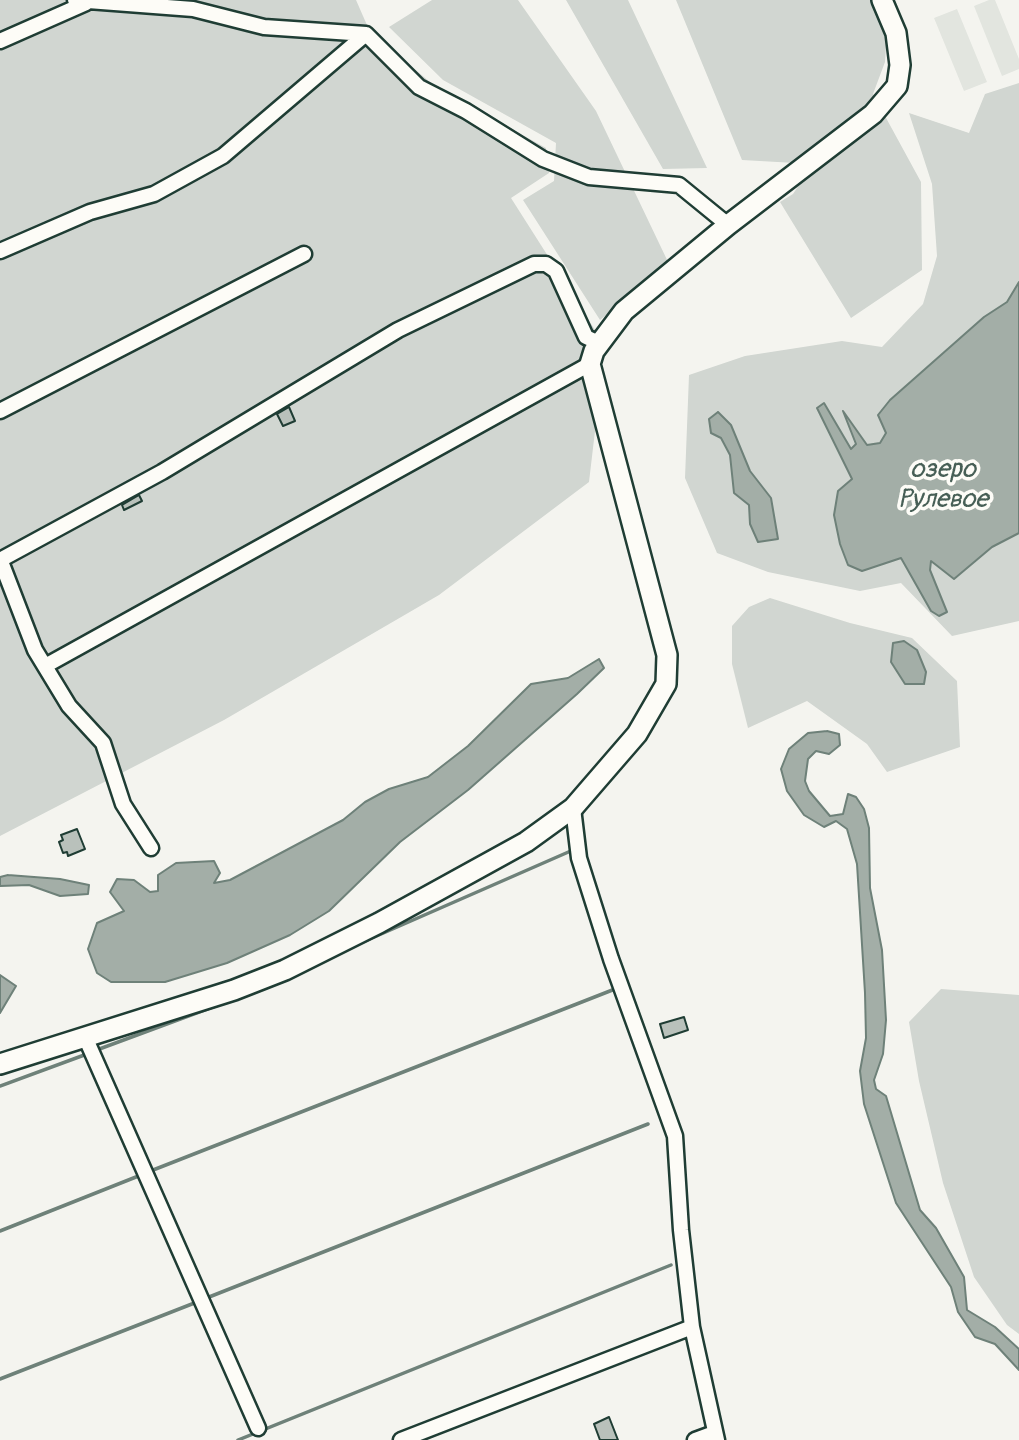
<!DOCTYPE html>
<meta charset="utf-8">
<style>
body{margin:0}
canvas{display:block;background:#f4f4ef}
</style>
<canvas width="1019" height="1440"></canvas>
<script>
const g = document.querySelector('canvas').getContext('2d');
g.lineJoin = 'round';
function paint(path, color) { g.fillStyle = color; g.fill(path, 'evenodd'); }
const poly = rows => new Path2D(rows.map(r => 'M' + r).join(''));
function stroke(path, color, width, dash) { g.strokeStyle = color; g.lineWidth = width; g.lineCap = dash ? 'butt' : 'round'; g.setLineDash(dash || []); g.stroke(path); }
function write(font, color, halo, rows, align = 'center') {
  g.font = font + ' Pangolin,sans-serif'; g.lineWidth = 7; g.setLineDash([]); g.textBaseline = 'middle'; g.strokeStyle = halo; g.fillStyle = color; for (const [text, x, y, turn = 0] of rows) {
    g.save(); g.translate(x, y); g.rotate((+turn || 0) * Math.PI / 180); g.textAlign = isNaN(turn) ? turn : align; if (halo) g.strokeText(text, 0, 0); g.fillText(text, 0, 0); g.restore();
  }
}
paint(poly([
 [989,0,995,0,1019,59,1019,69,1002,76,974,6],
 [957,9,987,82,964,91,934,18]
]), '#e2e5df');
paint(poly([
 [0,0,356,0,370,32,436,87,546,148,549,173,511,198,595,330,580,360,597,414,589,482,439,595,224,720,0,836],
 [432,0,518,0,596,111,669,264,600,320,523,200,554,181,556,143,443,80,389,27],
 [566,0,628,0,707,168,663,169],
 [676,0,872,0,887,32,885,62,873,94,921,182,922,270,851,318,780,202,793,194,813,164,742,160],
 [1019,83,1019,621,952,636,901,583,860,591,768,572,717,553,685,478,689,375,745,356,842,341,882,347,923,304,937,256,932,184,909,113,969,133,985,94],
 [770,598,850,623,912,638,957,681,960,747,887,772,867,744,807,701,748,728,732,664,732,626,749,607],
 [941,989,1019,995,1019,1334,1007,1325,974,1277,943,1183,919,1081,909,1022]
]), '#d1d6d1');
const water = poly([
 [1019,282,1019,533,992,547,954,579,931,561,930,570,947,612,939,616,931,611,901,558,862,571,848,565,840,544,834,515,838,491,852,479,817,408,824,403,851,449,856,444,843,411,867,445,880,443,886,433,878,415,890,400,984,317,1007,302,1019,282],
 [718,412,731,425,750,471,771,498,778,539,758,542,750,524,749,505,734,493,730,455,721,438,711,433,709,419,718,412],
 [904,641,917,650,926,672,924,684,905,684,891,662,893,643,904,641],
 [599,659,604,668,577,694,468,790,400,842,329,911,290,935,227,963,165,982,111,982,97,973,88,949,97,923,124,911,110,892,117,879,134,880,150,892,158,891,158,875,176,863,214,861,220,873,214,883,230,880,343,820,365,802,389,789,428,777,468,746,531,684,568,678,599,659],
 [827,731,839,734,840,745,829,754,816,751,808,759,805,781,809,791,830,816,843,814,848,794,856,797,864,809,869,828,870,888,882,950,886,1020,883,1054,874,1080,876,1089,886,1096,920,1210,936,1228,964,1277,967,1310,995,1327,1019,1349,1019,1370,995,1344,975,1337,958,1312,951,1287,896,1203,864,1104,860,1071,866,1038,865,993,857,864,847,829,836,821,824,827,804,815,787,791,781,769,789,749,808,733,827,731],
 [8,875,60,879,89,885,88,894,60,896,29,885,0,886,0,877,8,875],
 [0,975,16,986,0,1013,0,975]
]);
paint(water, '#a3aea7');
stroke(water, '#6e8179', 2);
stroke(poly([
 [356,945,573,850],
 [94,1051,218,1005],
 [0,1086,87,1054],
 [148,1172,615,989],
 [0,1231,141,1175],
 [204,1299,648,1124],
 [0,1379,197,1302],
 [238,1440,671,1265]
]), '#6e8179', 3.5);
const building = poly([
 [289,407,295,421,283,426,277,414,289,407],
 [139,495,142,501,124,510,122,505,139,495],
 [77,829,85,849,68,856,67,852,63,853,59,842,63,840,61,835,77,829],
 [684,1017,688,1030,664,1038,660,1024,684,1017],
 [609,1417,618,1440,600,1440,594,1424,609,1417]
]);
paint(building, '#b9c1bb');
stroke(building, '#1f3d34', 2);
const minor = poly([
 [75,0,193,9,264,27,366,34,419,87,466,111,543,159,589,177,679,185,728,225],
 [0,41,86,3],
 [0,251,90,212,154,194,223,156,366,34],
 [0,411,304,254],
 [0,559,35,650,69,706,103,743,123,804,151,848],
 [0,560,162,472,398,330,534,264,546,264,556,271,586,337,599,343],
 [45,666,590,364],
 [573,808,579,858,611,959,675,1136,681,1230,692,1327,717,1440],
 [86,1039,258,1428],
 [401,1440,692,1327],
 [695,1440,714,1433]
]);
const tertiary = poly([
 [0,1064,234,990,285,970,379,923,526,842,573,808,637,734,666,684,667,655,590,364,594,351,624,311,728,225,873,114,897,86,900,65,896,33,882,0]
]);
stroke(minor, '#1f3d34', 19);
stroke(tertiary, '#1f3d34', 24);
stroke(minor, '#fdfcf7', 14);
stroke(tertiary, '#fdfcf7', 19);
write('italic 26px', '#475f56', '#fdfcf7', [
 ["озеро",943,470],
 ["Рулевое",943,500]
]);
</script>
